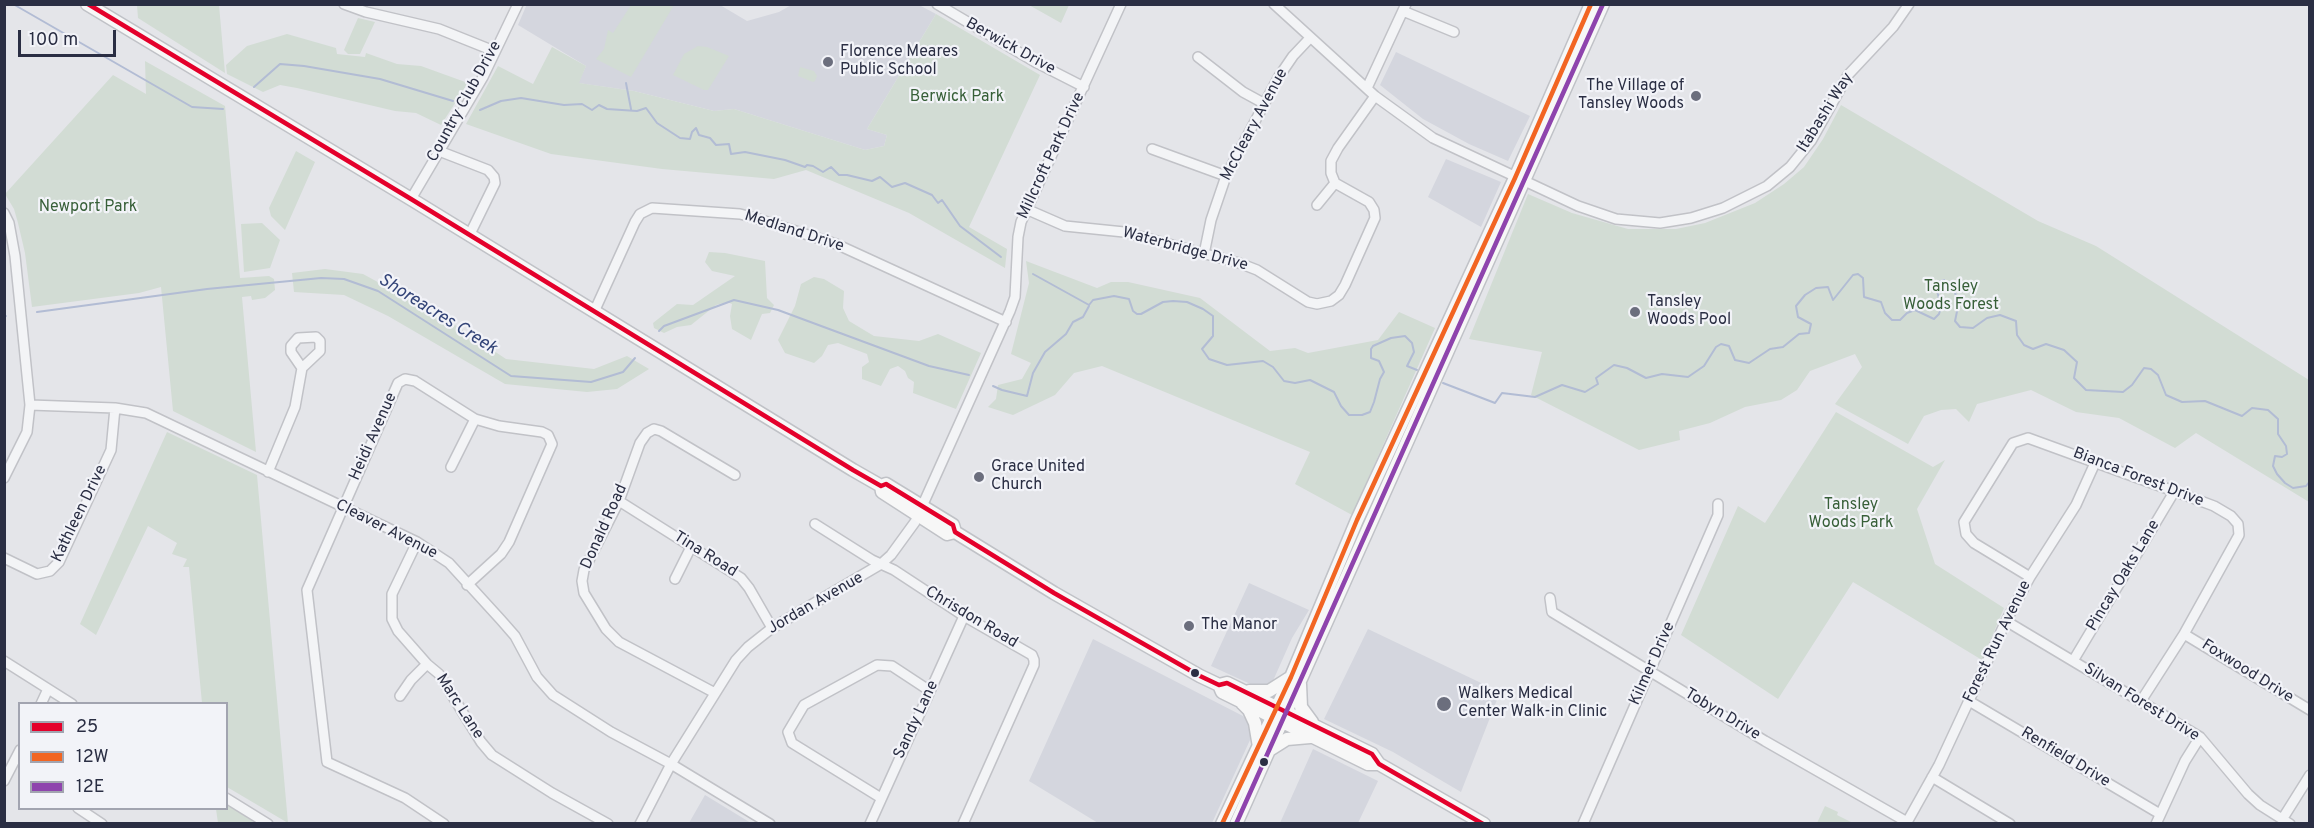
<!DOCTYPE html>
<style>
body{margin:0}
#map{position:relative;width:2314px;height:828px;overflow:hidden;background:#e4e5e9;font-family:Overpass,sans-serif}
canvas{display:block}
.frame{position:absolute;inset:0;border:6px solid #2a2e43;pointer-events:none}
.legend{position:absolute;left:18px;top:702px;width:210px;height:108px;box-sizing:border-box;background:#f2f3f8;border:2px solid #a2a4b0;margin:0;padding:8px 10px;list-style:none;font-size:18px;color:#2a2e43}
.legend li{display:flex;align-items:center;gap:12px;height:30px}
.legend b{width:30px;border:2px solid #a2a4b0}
.scale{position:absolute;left:18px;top:30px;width:98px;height:27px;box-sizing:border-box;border:3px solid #2a2e43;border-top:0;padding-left:8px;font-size:18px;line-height:21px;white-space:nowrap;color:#2a2e43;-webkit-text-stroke:4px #f2f3f8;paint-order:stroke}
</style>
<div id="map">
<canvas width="2314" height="828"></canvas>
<div class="frame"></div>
<ul class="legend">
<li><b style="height:8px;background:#e4002b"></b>25</li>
<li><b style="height:8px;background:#f26522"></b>12W</li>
<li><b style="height:8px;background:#8e44ad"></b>12E</li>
</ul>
<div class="scale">100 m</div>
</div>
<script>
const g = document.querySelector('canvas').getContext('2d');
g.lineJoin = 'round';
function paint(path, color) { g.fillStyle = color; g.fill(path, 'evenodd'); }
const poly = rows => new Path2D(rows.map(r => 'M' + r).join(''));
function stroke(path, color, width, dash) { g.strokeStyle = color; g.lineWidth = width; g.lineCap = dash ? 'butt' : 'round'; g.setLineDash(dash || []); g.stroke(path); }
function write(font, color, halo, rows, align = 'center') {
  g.font = font + ' Overpass,sans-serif'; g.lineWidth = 4.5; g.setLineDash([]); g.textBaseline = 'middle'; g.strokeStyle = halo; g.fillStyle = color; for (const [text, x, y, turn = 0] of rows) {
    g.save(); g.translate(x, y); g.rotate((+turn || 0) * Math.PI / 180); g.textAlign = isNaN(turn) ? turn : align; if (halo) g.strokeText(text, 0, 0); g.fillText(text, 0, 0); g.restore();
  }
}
paint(poly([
 [527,4,720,5,747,21,779,12,793,4,919,5,936,14,867,129,887,135,884,146,865,150,734,109,714,111,634,91,578,83,586,66,518,25],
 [1396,52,1530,116,1508,161,1469,144,1423,119,1380,85],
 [1446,159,1501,182,1481,227,1428,197],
 [1249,583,1309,610,1292,638,1272,683,1267,686,1257,687,1211,666],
 [1368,629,1500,692,1461,792,1393,752,1324,719],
 [1093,639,1243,716,1246,719,1250,730,1250,740,1212,823,1098,823,1029,781],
 [1313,749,1378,781,1358,823,1280,823],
 [705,795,751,823,689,823]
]), '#d4d6de');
paint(poly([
 [137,5,219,5,225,73,138,18],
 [631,5,674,5,631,77,596,59,604,49,608,30,613,33],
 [1029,5,1069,5,1061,23],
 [936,14,1040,75,969,227,1007,249,1005,268,909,213,806,170,774,179,662,169,551,154,466,124,498,66,533,84,552,47,586,66,579,83,634,91,714,111,734,109,865,150,884,146,887,135,867,129],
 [358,18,375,22,360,54,348,54,344,50],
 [287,34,336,48,337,54,365,57,366,53,397,64,421,66,468,83,441,125,416,113,395,111,297,88,280,85,263,92,227,74,226,65,247,46],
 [698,46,707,47,729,56,708,90,704,90,673,75,684,54],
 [145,61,225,106,240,278,269,276,274,279,275,290,265,298,252,300,251,296,242,297,256,452,173,411,161,287,139,293,32,307,25,253,18,223,14,209,5,194,113,75,146,94],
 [800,67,814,71,817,76,815,81,813,82,798,76],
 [1841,105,2038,221,2096,246,2309,380,2309,502,2196,433,2175,448,2119,418,2076,412,2031,390,1977,404,1969,422,1956,409,1941,410,1924,416,1908,444,1835,404,1862,367,1855,354,1810,371,1797,390,1781,400,1745,407,1710,423,1679,431,1680,440,1639,450,1531,395,1542,352,1469,339,1528,194,1572,213,1628,229,1676,229,1705,223,1755,203,1784,184,1804,167,1823,139],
 [296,151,315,162,285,230,271,216,269,208],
 [262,223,280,240,270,268,244,272,241,224],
 [709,252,725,253,765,261,767,298,774,305,770,313,762,314,751,340,732,329,730,316,732,304,727,302,716,305,691,325,677,327,664,333,654,328,653,323,677,304,693,305,735,276,712,271,705,262],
 [1026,261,1097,288,1111,282,1128,282,1200,298,1270,351,1295,348,1308,353,1378,340,1399,312,1435,328,1352,515,1295,484,1310,452,1102,366,1074,373,1055,395,1013,415,988,407,996,399,998,385,1022,379,1031,363,1011,354,1029,283],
 [325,269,363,274,396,292,404,291,506,359,594,369,627,356,649,369,617,389,587,392,505,384,388,316,344,295,294,292,292,273],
 [814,277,824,279,844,291,843,308,849,321,874,336,919,341,938,334,981,353,956,409,913,393,914,382,908,378,905,371,898,366,890,369,881,386,862,379,862,367,869,362,867,354,838,343,828,345,822,356,814,363,785,353,778,340,795,306,801,284],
 [1836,412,1933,467,1945,460,1917,509,1935,564,2004,608,1982,660,1853,582,1778,699,1681,635,1738,506,1765,523],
 [167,432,257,475,288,823,227,787,226,704,202,703,189,567,183,567,187,559,172,554,177,543,148,526,96,635,80,624],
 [227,804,255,823,218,823,216,809,226,808],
 [1825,806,1838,812,1837,815,1851,822,1851,823,1817,823]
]), '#d2dcd4');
stroke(poly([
 [13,4,192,107,223,109],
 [626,83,631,109],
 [254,87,280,64,304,66,380,79,453,101],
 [480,110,501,101,521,98,564,105,582,104,592,110,599,105,607,109,637,111,646,108,657,123,680,138,690,139,692,132,696,128,699,135,710,138,716,145,729,144,731,154,745,152,785,160,805,167,807,165,813,166,823,172,831,167,839,175,847,175,872,181,880,177,892,187,905,183,932,195,938,203,942,200,960,226,1001,257],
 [1033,274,1089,305,1093,300,1114,296,1129,299,1133,311,1137,314,1141,314,1163,302,1173,301,1187,302,1203,309,1213,316,1213,336,1202,349,1209,359,1227,365,1263,361,1273,367,1284,381,1295,383,1310,380,1334,392,1341,406,1349,415,1362,415,1370,412,1374,402,1380,379,1384,372,1379,361,1371,358,1371,349,1373,346,1391,338,1405,336,1412,343,1414,352,1407,366,1417,370],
 [37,312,207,289,321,278,344,279,378,291,511,376,591,382,623,372,635,358],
 [4,317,6,316],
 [659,331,664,326,734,300,778,310,929,366,969,375],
 [1443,383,1495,403,1502,393,1535,397,1562,385,1585,392,1598,384,1596,378,1614,365,1627,368,1646,378,1662,374,1688,377,1704,366,1716,347,1721,344,1729,346,1735,360,1749,363,1770,349,1783,347,1799,334,1809,333,1811,324,1798,317,1796,306,1805,295,1816,288,1828,287,1833,300,1853,275,1858,274,1863,278,1864,297,1881,302,1885,313,1892,320,1900,320,1907,313,1915,310,1934,319,1939,314,1941,307,1936,286,1939,282,1944,280,1951,284,1959,302,1955,321,1960,327,1973,328,1987,318,2000,315,2016,321,2017,335,2024,345,2033,349,2046,344,2064,350,2077,362,2074,378,2086,390,2123,392,2132,385,2144,368,2151,369,2158,375,2166,395,2182,402,2205,401,2242,416,2252,408,2268,410,2278,419,2278,434,2286,446,2287,454,2282,457,2275,456,2273,466,2277,474,2285,483,2293,488,2306,486,2310,481],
 [993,386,1002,390,1027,396,1033,373,1045,352,1066,334,1073,322,1083,317,1089,306]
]), '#b2bcd4', 2);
const minor = poly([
 [344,4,366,12,439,29,494,51],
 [937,4,1037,63,1084,87],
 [1274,4,1375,96,1433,138,1578,206,1616,219,1660,223,1691,218,1723,208,1767,186,1790,167,1811,141,1848,75,1893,27,1909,4],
 [1403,11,1454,32],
 [1198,57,1243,92,1265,104],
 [1367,88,1406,4],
 [1152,149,1226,176],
 [439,151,488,170,494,177,495,183,469,236],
 [411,199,483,77,518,4],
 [1317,205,1335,183],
 [1026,209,1065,226,1124,232,1239,263,1257,270,1308,302,1317,304,1331,301,1339,295,1345,285,1375,218,1374,210,1369,202,1335,183,1331,173,1331,161,1338,148,1375,96],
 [4,213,9,223,15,256,30,405,27,432,4,478],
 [1204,254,1211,220,1226,176,1278,78,1293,56,1310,38],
 [594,312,635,222,640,214,652,208,740,214,755,218,836,244,1006,322],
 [30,405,115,408,146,413,417,542,449,563,501,620,515,636,537,677,553,695,611,732,671,764,770,824],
 [451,467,475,419],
 [268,472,295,407,302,368,291,352,291,346,298,338,316,337,320,341,320,351,302,368],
 [619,501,741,578,749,588,772,628],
 [815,524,872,560,894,570,964,616,1032,655,1034,660,1034,665,963,824],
 [417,542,392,594,392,619,398,631,427,664,439,674,481,742,492,755,552,793,608,824],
 [4,558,37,574,50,571,59,562,111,450,115,408],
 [2030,577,1974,543,1966,534,1964,522,2013,443,2028,438,2179,493,2214,506,2231,516,2238,524,2239,535,2184,634,2141,701],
 [675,579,691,547],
 [1550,598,1552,612,1765,741,1907,822],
 [2006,621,2200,737,2248,794,2260,805,2290,824],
 [2184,634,2310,710],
 [4,661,72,704],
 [2073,661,2174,492],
 [715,693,619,642,606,629,584,593,582,581,584,570,619,501,640,443,647,433,654,429,661,431,735,475],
 [400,696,411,680,427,664],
 [1969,701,2160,814],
 [41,704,48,689],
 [1932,777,2010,824],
 [4,781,20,750],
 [226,798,268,824],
 [881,798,792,743,788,732,804,705,877,665,892,666,930,691],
 [78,808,102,824],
 [2283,818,2310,775],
 [444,824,405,798,327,762,307,590,398,383,405,379,415,381,475,419,499,426,542,432,548,435,552,444,509,542,501,554,467,585],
 [640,824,671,764,736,660,748,647,772,628,881,564,891,555,915,522,1010,311,1015,297,1018,237,1021,222,1121,4],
 [870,824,964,616],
 [1583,824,1718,515,1718,504],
 [1906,824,1939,765,2006,621,2030,577,2076,505,2095,463],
 [2156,824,2185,761,2200,737]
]);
const major = poly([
 [87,4,411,199,853,470,881,486,886,484,953,525,955,532,1054,593,1200,676,1219,685,1227,683,1372,754,1379,764,1484,824],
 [881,486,882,492,947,534,955,532],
 [1300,684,1301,707,1312,722],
 [1219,685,1222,692,1368,764,1379,764],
 [1249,691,1269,691,1291,677],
 [1242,703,1249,710,1255,723,1259,747],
 [1268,751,1287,739,1310,737],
 [1222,824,1291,677,1357,520,1515,178,1591,4],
 [1236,824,1603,4]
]);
stroke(minor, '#c1c2c7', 12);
stroke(major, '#c0c2c7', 15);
stroke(minor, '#f3f4f6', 9);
stroke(major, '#f7f7f7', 12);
stroke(poly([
 [88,4,411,199,853,470,881,486,886,484,953,525,955,532,1054,593,1200,676,1219,685,1227,683,1372,754,1379,764,1483,824]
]), '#e4002b', 4.5);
stroke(poly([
 [1222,824,1291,677,1357,520,1515,178,1591,4]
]), '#f26522', 4.5);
stroke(poly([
 [1236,824,1603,4]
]), '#8e44ad', 4.5);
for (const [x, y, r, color] of [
 [828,62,6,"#6b6e7d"],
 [1696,96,6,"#6b6e7d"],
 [1635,312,6,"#6b6e7d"],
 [979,477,6,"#6b6e7d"],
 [1189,626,6,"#6b6e7d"],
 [1195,673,5,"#2a2e43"],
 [1444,704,8,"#6b6e7d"],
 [1264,762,5,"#2a2e43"]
]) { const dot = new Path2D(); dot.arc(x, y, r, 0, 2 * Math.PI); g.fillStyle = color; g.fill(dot); stroke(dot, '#f2f3f8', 2); }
write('16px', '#2a2e43', '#f2f3f8', [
 ["Berwick Drive",1010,47,29],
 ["Country Club Drive",465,102,-61],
 ["Itabashi Way",1826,113,-58],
 ["McCleary Avenue",1255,125,-62],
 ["Millcroft Park Drive",1052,156,-65],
 ["Medland Drive",794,232,18],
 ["Waterbridge Drive",1185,250,15],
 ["Heidi Avenue",374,437,-66],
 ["Bianca Forest Drive",2138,478,21],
 ["Kathleen Drive",80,514,-64],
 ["Donald Road",605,527,-66],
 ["Cleaver Avenue",386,530,27],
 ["Tina Road",705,555,32],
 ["Pincay Oaks Lane",2124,576,-59],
 ["Jordan Avenue",816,604,-30],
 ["Chrisdon Road",971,618,31],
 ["Forest Run Avenue",1998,642,-64],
 ["Kilmer Drive",1653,664,-66],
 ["Foxwood Drive",2247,672,32],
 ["Silvan Forest Drive",2141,703,32],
 ["Marc Lane",459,707,57],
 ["Tobyn Drive",1722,715,31],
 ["Sandy Lane",917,720,-65],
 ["Renfield Drive",2065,758,31]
]);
write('16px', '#2a2e43', '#f2f3f8', [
 ["Florence Meares",840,53],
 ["Public School",840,71],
 ["The Village of",1684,87,"right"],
 ["Tansley Woods",1684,105,"right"],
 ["Tansley",1647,303],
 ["Woods Pool",1647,321],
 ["Grace United",991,468],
 ["Church",991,486],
 ["The Manor",1201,626],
 ["Walkers Medical",1458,695],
 ["Center Walk-in Clinic",1458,713]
], 'left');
write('16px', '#375f38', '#f2f3f8', [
 ["Berwick Park",957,98],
 ["Newport Park",88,208],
 ["Tansley",1951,288],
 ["Woods Forest",1951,306],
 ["Tansley",1851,506],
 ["Woods Park",1851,524]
]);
write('italic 18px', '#334478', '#f2f3f8', [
 ["Shoreacres Creek",437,315,32]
]);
</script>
